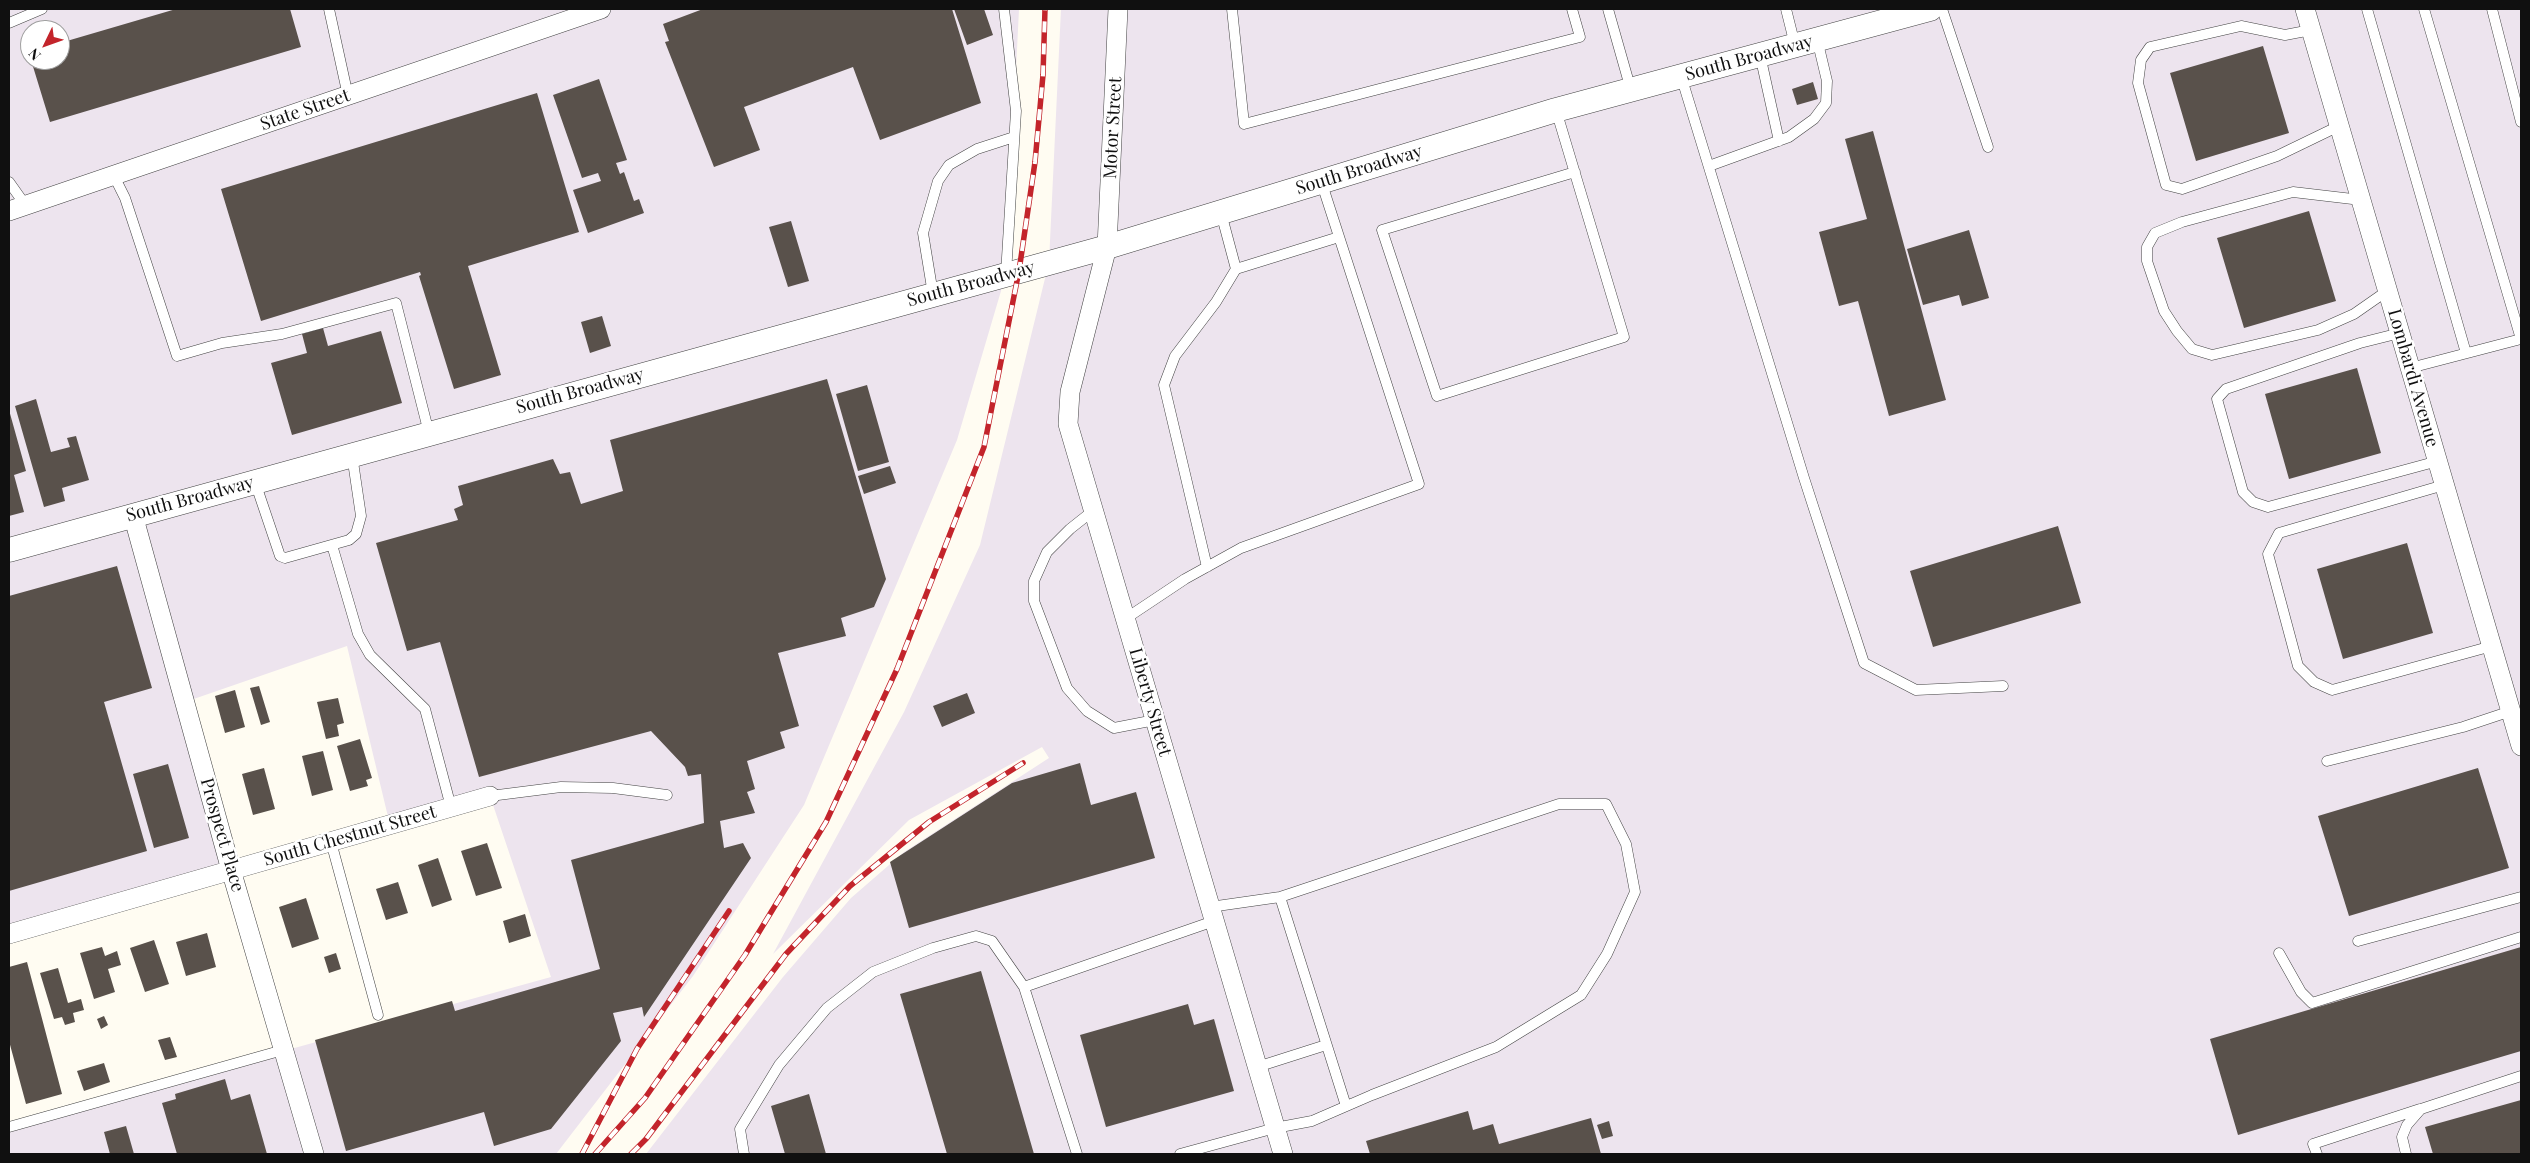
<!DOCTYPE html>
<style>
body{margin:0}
#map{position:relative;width:2530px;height:1163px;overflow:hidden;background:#fffcf2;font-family:"Playfair Display",serif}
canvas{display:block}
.frame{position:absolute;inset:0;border:10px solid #101010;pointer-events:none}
.north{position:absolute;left:20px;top:20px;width:50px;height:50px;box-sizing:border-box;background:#fff;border:1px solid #9f9f9f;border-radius:50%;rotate:228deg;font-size:14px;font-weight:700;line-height:20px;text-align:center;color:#101010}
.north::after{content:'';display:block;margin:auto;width:18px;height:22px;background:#c3242b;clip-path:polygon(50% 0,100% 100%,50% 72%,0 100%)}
</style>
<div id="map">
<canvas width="2530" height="1163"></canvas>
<div class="frame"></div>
<div class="north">N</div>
</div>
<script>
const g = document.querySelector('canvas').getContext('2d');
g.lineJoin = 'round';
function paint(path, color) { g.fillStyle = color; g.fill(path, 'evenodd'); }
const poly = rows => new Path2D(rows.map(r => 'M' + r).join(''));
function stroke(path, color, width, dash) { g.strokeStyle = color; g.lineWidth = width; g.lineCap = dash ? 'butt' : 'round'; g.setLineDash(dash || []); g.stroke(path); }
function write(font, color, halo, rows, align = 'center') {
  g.font = font + ' "Playfair Display",serif'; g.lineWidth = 5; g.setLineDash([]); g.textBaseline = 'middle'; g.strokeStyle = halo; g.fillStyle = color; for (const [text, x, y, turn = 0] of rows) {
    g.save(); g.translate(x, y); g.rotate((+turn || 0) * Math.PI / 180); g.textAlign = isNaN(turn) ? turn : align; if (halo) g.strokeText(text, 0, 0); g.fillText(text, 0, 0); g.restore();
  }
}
paint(poly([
 [9,9,1019,9,1006,274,957,440,804,805,693,976,556,1154,9,1154,9,1127,551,977,490,796,390,825,347,646,185,702,231,870,9,934],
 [30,30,60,30,60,60,30,60],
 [1061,9,2521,9,2521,1154,646,1154,783,977,851,898,904,852,1049,758,1042,747,909,820,773,954,904,712,980,545,1049,262]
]), '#ede4ee');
paint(poly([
 [176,9,290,9,301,47,50,122,31,60,60,60,60,43],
 [703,9,952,9,981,103,880,140,853,67,744,107,760,150,714,167,665,42,669,41,663,24],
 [954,9,984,9,993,35,967,45],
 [2263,46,2289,133,2196,161,2170,73],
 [599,79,627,160,616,163,620,174,624,172,634,201,639,199,644,213,588,233,573,190,601,181,598,173,582,178,553,95],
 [1813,82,1818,99,1797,105,1792,89],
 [537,93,579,232,468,266,501,375,454,389,419,276,421,275,420,272,261,321,221,189],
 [1873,131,1946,400,1889,416,1858,301,1839,306,1819,232,1867,219,1845,139],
 [2309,211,2336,301,2244,328,2217,238],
 [791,221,809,281,788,287,769,227],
 [1969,230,1989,298,1962,306,1959,295,1923,305,1907,249],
 [602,316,611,346,590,353,581,322],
 [323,328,328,346,381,331,402,403,292,435,271,363,307,353,302,334],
 [2357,368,2381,453,2289,479,2265,394],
 [827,379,886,579,874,607,841,618,846,636,778,653,799,726,780,732,785,748,747,761,755,789,747,792,755,813,720,821,724,848,743,843,751,858,644,1017,642,1007,613,1013,621,1041,551,1129,494,1146,484,1112,346,1151,315,1040,452,1001,455,1011,600,969,571,860,704,823,701,774,688,776,685,767,651,731,479,777,440,642,407,651,376,543,458,520,454,509,463,505,458,486,553,459,560,474,570,472,581,504,623,491,610,440],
 [867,385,889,462,858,471,836,394],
 [36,399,51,452,70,447,67,438,76,436,89,480,62,488,65,501,44,507,15,406],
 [9,410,26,471,14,475,24,512,9,516],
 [890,466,896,483,864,494,858,476],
 [2058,526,2081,603,1933,647,1910,571],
 [2407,543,2433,633,2343,659,2317,569],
 [117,566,152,688,104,702,147,851,9,891,9,596],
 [259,686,270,722,261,725,250,688],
 [235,690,245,727,225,733,215,696],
 [967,693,975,713,942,727,933,706],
 [338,698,344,723,337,725,339,736,326,739,317,702],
 [360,739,372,778,366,780,368,786,350,791,337,746],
 [323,751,333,790,312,796,302,756],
 [1080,763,1091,805,1136,792,1155,858,909,928,890,862,1012,783],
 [168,764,189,838,154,848,133,774],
 [264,768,275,809,253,815,242,774],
 [2478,768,2509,868,2349,916,2318,816],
 [487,843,502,888,476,896,461,851],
 [438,858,452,900,432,907,418,865],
 [398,882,408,913,386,920,376,889],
 [306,898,319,939,292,948,279,907],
 [525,914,531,936,509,943,503,921],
 [207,933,216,967,186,976,176,942],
 [154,940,169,984,145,992,130,948],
 [102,947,105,956,117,951,121,965,108,969,115,992,94,999,80,953],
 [2521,947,2521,1051,2238,1135,2210,1039],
 [336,953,341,969,329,973,324,957],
 [27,962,62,1094,26,1104,9,1041,9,967],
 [58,968,68,1003,81,999,84,1010,73,1013,75,1022,65,1025,62,1017,54,1019,40,973],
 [981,971,1034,1154,947,1154,900,994],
 [1188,1004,1194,1025,1214,1019,1234,1091,1106,1127,1080,1035],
 [104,1016,108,1025,101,1029,97,1019],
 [170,1037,177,1057,165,1060,158,1040],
 [104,1063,110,1082,84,1091,77,1071],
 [225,1079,231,1100,250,1094,267,1154,177,1154,162,1103,176,1099,175,1094],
 [809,1094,826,1154,785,1154,771,1106],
 [2521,1100,2521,1154,2433,1154,2425,1127],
 [1468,1111,1473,1130,1493,1124,1499,1144,1591,1118,1601,1154,1370,1154,1366,1141],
 [1609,1121,1613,1136,1602,1139,1597,1125],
 [126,1126,134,1154,110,1154,104,1132]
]), '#59514b');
const service = poly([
 [329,9,348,96],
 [1004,9,1016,111,1006,274],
 [1232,9,1244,124,1580,37,1572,9],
 [1608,9,1631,90],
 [1786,9,1795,45],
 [1942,9,1988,147],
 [2367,9,2466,353],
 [2424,9,2521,339],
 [2492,9,2521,122],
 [9,23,42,9],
 [2311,30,2285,35,2241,26,2150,47,2141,60,2138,83,2166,185,2182,189,2277,156,2339,126],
 [1760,55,1779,141],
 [1681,76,1804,478,1864,663,1916,690,2003,686],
 [1556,110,1624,337,1437,396,1382,230,1575,172],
 [1709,166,1789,137,1814,119,1826,103,1827,81,1817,39],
 [114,176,125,198,177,356,222,343,282,334,396,303,429,433],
 [9,182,26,206],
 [2361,200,2293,192,2182,222,2155,233,2147,247,2147,261,2164,311,2177,331,2192,349,2212,355,2318,330,2354,314,2387,291],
 [1236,269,1339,237],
 [933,294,923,233,938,181,949,165,977,149,1014,137],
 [2400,333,2360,343,2226,389,2217,399,2243,492,2253,502,2268,507,2438,461],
 [2410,368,2521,339],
 [255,482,280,556,285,558,349,540,356,534,361,516,352,455],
 [2444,485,2279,533,2268,554,2298,666,2314,682,2332,690,2492,646],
 [1094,510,1070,529,1047,552,1034,581,1034,601,1067,688,1087,711,1114,728,1155,720],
 [332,545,358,634,370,655,425,709,451,807],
 [1207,567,1164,385,1175,356,1216,302,1236,269,1221,213],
 [1125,619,1185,579,1241,548,1419,484,1321,181],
 [2327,761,2463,727,2511,711],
 [490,796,561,787,613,788,667,795],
 [331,842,378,1015],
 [1210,907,1280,897,1346,1106],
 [2358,941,2521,897],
 [2279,953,2301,992,2312,1003,2521,937],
 [1257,1067,1326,1045],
 [9,1127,283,1050],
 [744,1154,740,1129,779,1065,827,1008,873,972,933,948,976,936,992,941,1024,987],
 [1077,1154,1024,987,1214,921],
 [1180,1154,1275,1128,1312,1121,1372,1095,1496,1047,1581,995,1607,954,1635,892,1626,844,1606,804,1559,804,1280,897],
 [2317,1154,2313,1144,2420,1109],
 [2406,1154,2402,1137,2407,1125,2421,1109,2521,1076]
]);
const minor = poly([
 [1118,9,1107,247,1070,392,1068,424,1283,1154],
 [2305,9,2521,746],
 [9,211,601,9],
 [133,515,231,870,314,1154],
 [9,934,490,796]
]);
const tertiary = poly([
 [9,550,1107,247,1556,110,1930,9]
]);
stroke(service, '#434343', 11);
stroke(minor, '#434343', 20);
stroke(tertiary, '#434343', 25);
stroke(service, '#fff', 10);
stroke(minor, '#fff', 19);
stroke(tertiary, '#fff', 24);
const rail = poly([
 [582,1154,637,1049,729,911],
 [595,1154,645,1098,745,955,826,822,897,669,984,447,1019,271,1035,162,1043,75,1045,9],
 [631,1154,646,1139,786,954,850,886,929,822,1023,763]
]);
stroke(rail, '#c3242b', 5.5);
stroke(rail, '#fff', 4, [11]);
write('18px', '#101010', '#fff', [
 ["South Broadway",1749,58,-15],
 ["State Street",305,110,-19],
 ["Motor Street",1113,128,-87],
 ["South Broadway",1359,170,-17],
 ["South Broadway",971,284,-15],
 ["Lombardi Avenue",2413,378,74],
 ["South Broadway",580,391,-15],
 ["South Broadway",190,499,-15],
 ["Liberty Street",1150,702,74],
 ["Prospect Place",222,835,74],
 ["South Chestnut Street",350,836,-16]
]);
</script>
